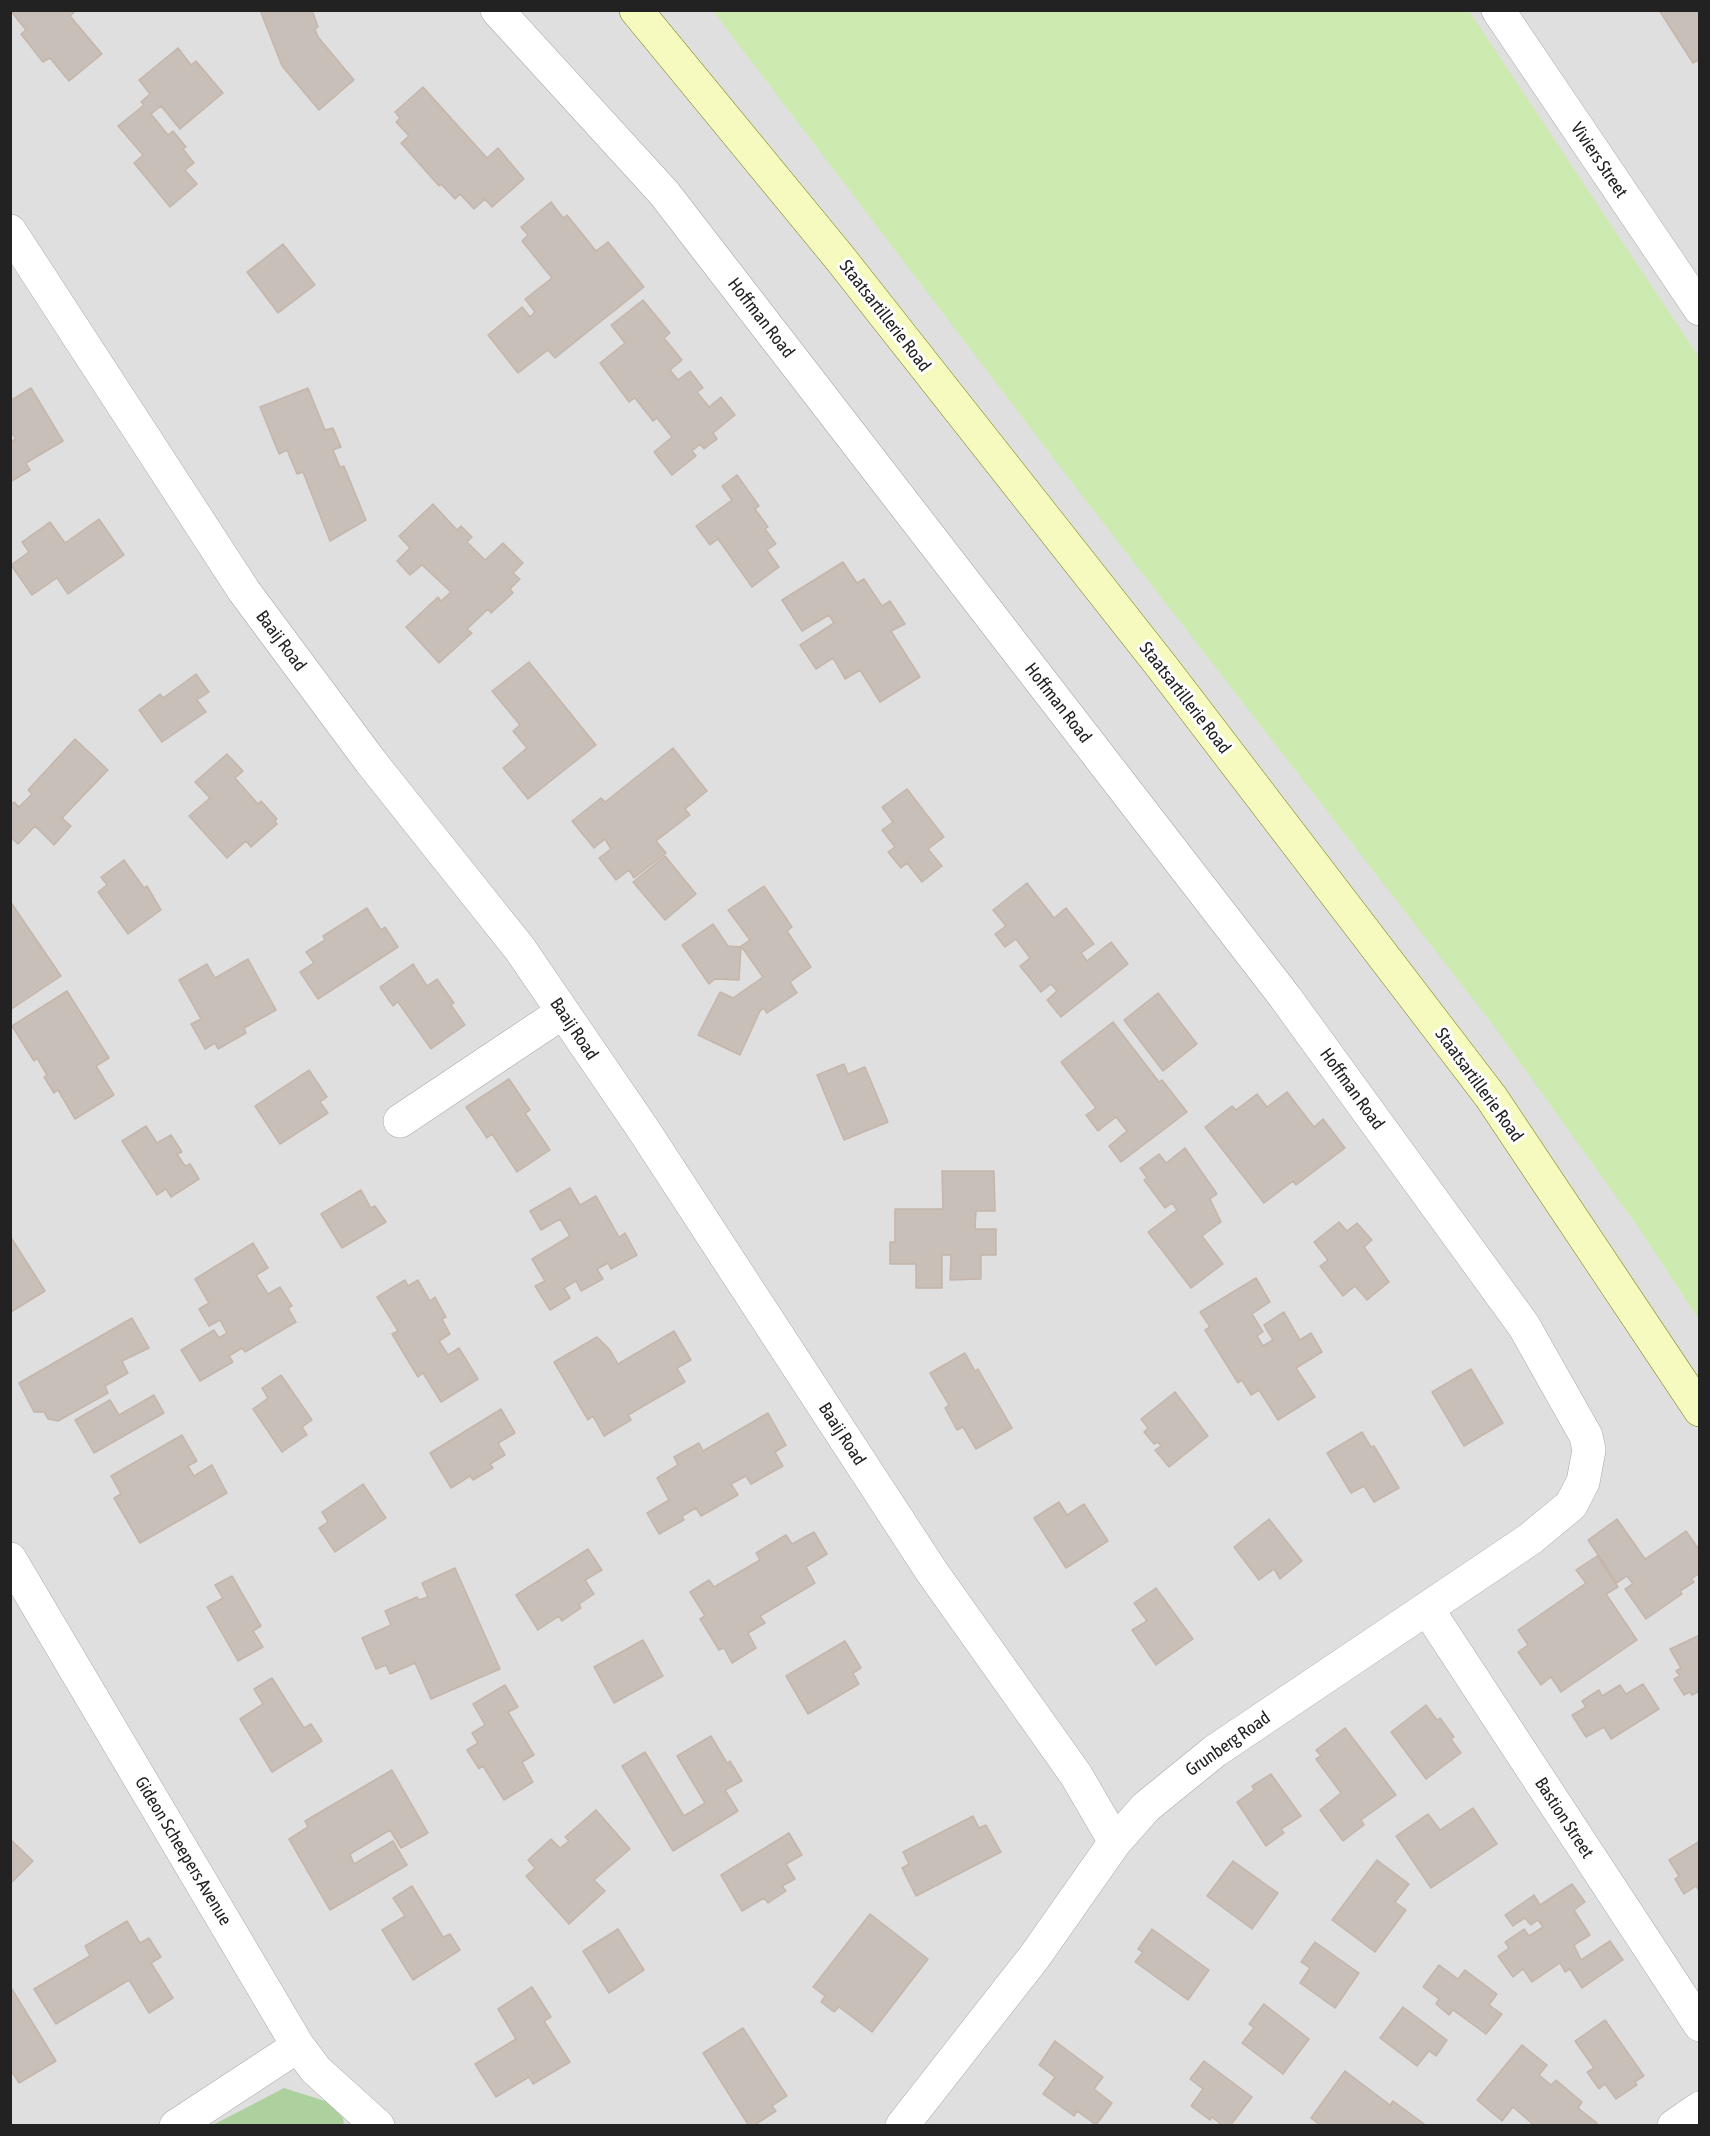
<!DOCTYPE html>
<style>
body{margin:0}
#map{position:relative;width:1710px;height:2136px;overflow:hidden;background:#f2efe9;font-family:"Asap Condensed",sans-serif}
canvas{display:block}
.frame{position:absolute;inset:0;border:12px solid #222;pointer-events:none}
</style>
<div id="map">
<canvas width="1710" height="2136"></canvas>
<div class="frame"></div>
</div>
<script>
const g = document.querySelector('canvas').getContext('2d');
g.lineJoin = 'round';
function paint(path, color) { g.fillStyle = color; g.fill(path, 'evenodd'); }
const poly = rows => new Path2D(rows.map(r => 'M' + r).join(''));
function stroke(path, color, width, dash) { g.strokeStyle = color; g.lineWidth = width; g.lineCap = dash ? 'butt' : 'round'; g.setLineDash(dash || []); g.stroke(path); }
function write(font, color, halo, rows, align = 'center') {
  g.font = font + ' "Asap Condensed",sans-serif'; g.lineWidth = 6; g.setLineDash([]); g.textBaseline = 'middle'; g.strokeStyle = halo; g.fillStyle = color; for (const [text, x, y, turn = 0] of rows) {
    g.save(); g.translate(x, y); g.rotate((+turn || 0) * Math.PI / 180); g.textAlign = isNaN(turn) ? turn : align; if (halo) g.strokeText(text, 0, 0); g.fillText(text, 0, 0); g.restore();
  }
}
paint(poly([
 [11,11,1699,11,1699,2125,11,2125]
]), '#e0dfdf');
paint(poly([
 [713,11,1469,11,1699,357,1699,1320,1640,1230,1493,1025,1070,480]
]), '#cdebb0');
paint(poly([
 [284,2088,328,2102,343,2118,344,2125,211,2126]
]), '#add19e');
const building = poly([
 [10,10,76,10,70,16,102,54,69,81,50,58,43,62,21,34,26,30,10,10],
 [260,10,312,10,318,27,315,29,318,37,354,80,319,110,282,66,260,10],
 [1659,10,1700,10,1700,59,1693,63,1659,10],
 [178,48,191,65,196,61,223,93,180,129,161,106,151,114,168,135,173,131,186,147,183,149,194,163,185,170,197,184,170,207,134,163,143,155,118,126,144,105,141,102,150,94,139,80,178,48],
 [423,87,487,158,498,148,524,179,492,207,485,199,474,209,460,194,455,199,441,184,439,186,401,143,409,136,396,122,400,118,395,112,423,87],
 [551,202,563,218,567,215,596,251,608,242,644,287,555,358,548,350,518,373,488,335,522,307,530,317,535,312,525,299,552,278,522,241,528,235,521,227,551,202],
 [283,244,315,285,278,313,247,272,283,244],
 [643,300,670,333,664,338,682,360,670,370,678,380,690,371,703,388,697,392,709,407,721,397,735,415,713,433,717,439,704,449,700,444,692,451,696,456,672,475,654,452,672,437,657,418,653,421,635,398,629,402,600,363,625,343,611,325,643,300],
 [31,388,63,441,26,463,30,470,10,482,10,442,16,439,10,430,10,401,31,388],
 [308,388,325,430,333,428,341,447,333,450,340,467,344,466,366,520,330,541,303,472,297,474,287,450,279,454,260,407,308,388],
 [737,475,759,506,755,509,768,527,765,529,776,544,767,550,779,567,752,587,718,539,710,545,696,526,732,500,722,486,737,475],
 [433,504,457,530,461,526,472,537,467,542,485,560,503,543,523,563,513,573,520,579,510,589,513,593,491,613,488,609,467,629,472,633,439,663,406,627,438,597,441,601,451,592,422,565,410,575,397,561,410,548,399,536,433,504],
 [99,519,124,555,68,594,57,578,32,595,11,565,29,552,22,542,50,522,65,543,99,519],
 [843,562,857,583,864,579,882,606,890,601,905,624,891,631,920,677,880,702,860,670,845,679,833,658,816,669,800,645,834,623,829,615,802,631,782,600,843,562],
 [529,662,596,745,528,799,503,768,527,748,513,731,520,725,492,691,529,662],
 [196,674,209,692,197,700,206,712,162,742,139,710,160,694,163,698,196,674],
 [75,739,108,770,62,818,71,826,54,845,35,826,18,844,10,837,10,805,14,802,19,807,32,794,28,790,75,739],
 [673,748,707,791,685,809,690,815,656,841,666,853,634,878,629,870,616,880,599,858,611,849,605,839,594,848,572,821,601,798,605,802,673,748],
 [227,754,243,771,235,778,258,804,261,801,277,819,275,821,277,824,251,847,246,841,227,858,189,816,210,798,195,782,227,754],
 [907,789,944,837,928,849,942,866,922,882,907,863,901,868,888,852,895,847,882,830,893,822,882,807,907,789],
 [665,856,696,894,665,920,633,882,665,856],
 [124,860,144,888,147,886,161,910,128,934,98,892,107,885,101,877,124,860],
 [1027,883,1054,918,1066,908,1094,944,1081,953,1087,961,1111,942,1128,964,1061,1017,1047,1000,1057,991,1051,984,1041,992,1020,966,1030,958,1016,939,1005,947,995,934,1006,926,993,910,1027,883],
 [764,886,792,927,787,931,811,967,790,982,797,993,767,1013,764,1008,760,1011,740,1055,698,1035,720,992,733,998,763,977,741,946,750,940,728,910,764,886],
 [10,901,61,976,10,1010,10,901],
 [367,908,381,930,385,927,398,947,318,999,300,972,314,963,306,952,325,940,323,936,367,908],
 [713,924,728,946,741,947,739,980,715,979,709,984,682,945,713,924],
 [248,959,276,1010,244,1028,246,1033,218,1049,215,1043,205,1049,191,1024,201,1019,179,980,207,964,215,978,248,959],
 [413,964,427,986,437,979,454,1003,451,1005,465,1025,431,1049,398,1002,393,1006,380,987,413,964],
 [67,991,109,1058,96,1066,114,1095,75,1119,58,1090,54,1093,44,1077,47,1075,37,1058,34,1061,12,1026,67,991],
 [1158,993,1197,1044,1163,1071,1124,1020,1158,993],
 [1113,1022,1159,1082,1162,1080,1187,1112,1121,1162,1109,1146,1127,1131,1116,1117,1098,1131,1086,1115,1096,1108,1061,1062,1113,1022],
 [844,1064,848,1074,865,1067,888,1122,844,1140,817,1075,844,1064],
 [309,1070,327,1097,320,1102,328,1113,280,1144,255,1106,309,1070],
 [509,1079,530,1110,525,1113,550,1150,517,1172,492,1134,487,1138,466,1107,509,1079],
 [1287,1092,1314,1127,1323,1119,1345,1148,1296,1185,1293,1181,1264,1203,1205,1127,1232,1106,1236,1110,1257,1094,1267,1107,1287,1092],
 [146,1126,157,1143,171,1135,182,1152,177,1154,185,1166,190,1164,199,1179,171,1197,166,1189,157,1195,122,1141,146,1126],
 [1185,1148,1217,1194,1210,1199,1221,1222,1202,1236,1223,1264,1191,1288,1148,1232,1177,1210,1172,1203,1165,1208,1144,1180,1147,1178,1140,1168,1159,1154,1166,1163,1185,1148],
 [942,1171,994,1171,995,1211,976,1211,975,1229,996,1229,996,1255,981,1255,981,1279,950,1280,951,1255,942,1255,942,1288,916,1288,916,1264,890,1264,890,1242,895,1242,895,1209,943,1209,942,1171],
 [570,1188,580,1205,596,1196,619,1237,625,1233,637,1255,611,1269,608,1263,597,1269,603,1279,581,1291,576,1281,564,1288,570,1298,550,1310,535,1286,545,1281,532,1259,570,1236,560,1219,541,1230,530,1211,570,1188],
 [361,1190,371,1208,375,1206,386,1222,342,1248,321,1214,361,1190],
 [1339,1222,1347,1231,1357,1223,1372,1240,1364,1247,1389,1282,1367,1300,1355,1286,1343,1296,1320,1266,1328,1260,1314,1242,1339,1222],
 [10,1236,45,1291,11,1312,10,1312,10,1236],
 [253,1243,268,1268,256,1275,268,1294,280,1287,292,1306,288,1308,296,1322,245,1352,242,1348,229,1356,233,1362,200,1381,181,1350,214,1330,219,1338,227,1333,220,1320,209,1326,199,1309,209,1303,195,1279,253,1243],
 [1256,1278,1270,1302,1252,1314,1263,1332,1257,1336,1263,1346,1273,1340,1264,1325,1284,1312,1300,1340,1311,1333,1322,1352,1296,1368,1315,1397,1278,1420,1259,1390,1251,1395,1242,1380,1238,1383,1205,1330,1210,1327,1200,1312,1256,1278],
 [405,1280,408,1286,418,1280,430,1301,435,1297,446,1317,442,1319,450,1334,439,1341,448,1355,459,1348,478,1379,441,1402,423,1373,418,1377,392,1334,398,1331,377,1297,405,1280],
 [132,1318,149,1348,122,1361,128,1373,105,1386,108,1393,58,1421,48,1419,44,1412,34,1412,19,1383,132,1318],
 [674,1331,691,1360,677,1368,685,1382,628,1415,631,1420,604,1436,593,1416,588,1420,554,1362,597,1337,610,1350,618,1364,674,1331],
 [965,1353,975,1371,978,1369,1012,1428,976,1449,963,1427,957,1430,945,1408,949,1405,930,1373,965,1353],
 [1471,1369,1503,1423,1464,1446,1432,1392,1471,1369],
 [281,1375,312,1420,302,1427,307,1435,282,1452,253,1409,268,1398,262,1388,281,1375],
 [1175,1392,1208,1436,1169,1467,1155,1450,1161,1446,1158,1442,1154,1444,1144,1432,1148,1428,1141,1419,1175,1392],
 [154,1395,164,1413,94,1453,75,1420,110,1400,119,1415,154,1395],
 [501,1409,515,1433,498,1443,505,1455,490,1464,493,1468,473,1480,470,1476,451,1488,430,1453,501,1409],
 [768,1413,786,1445,775,1452,783,1466,751,1484,746,1476,731,1484,738,1495,701,1516,696,1508,682,1516,684,1520,659,1534,647,1513,669,1500,657,1478,678,1465,674,1457,699,1443,703,1451,768,1413],
 [1362,1432,1371,1447,1374,1446,1399,1488,1374,1502,1364,1486,1351,1493,1327,1453,1362,1432],
 [182,1435,197,1461,188,1466,194,1476,212,1465,227,1493,140,1543,114,1498,121,1494,111,1476,182,1435],
 [363,1484,386,1518,335,1552,319,1528,328,1522,322,1512,363,1484],
 [1059,1502,1067,1515,1084,1504,1108,1541,1066,1568,1034,1518,1059,1502],
 [1269,1519,1302,1561,1280,1579,1274,1569,1259,1580,1234,1547,1269,1519],
 [1617,1519,1645,1559,1686,1531,1700,1551,1700,1573,1691,1579,1694,1582,1680,1591,1682,1594,1646,1619,1625,1589,1633,1584,1627,1576,1617,1583,1588,1540,1617,1519],
 [814,1532,827,1554,806,1567,815,1583,760,1616,765,1623,748,1633,756,1648,732,1663,724,1648,719,1650,700,1619,705,1616,690,1592,709,1580,714,1587,760,1560,756,1553,786,1535,792,1544,814,1532],
 [588,1549,602,1570,585,1580,594,1594,579,1604,581,1608,562,1621,559,1616,538,1630,516,1595,588,1549],
 [1597,1556,1618,1587,1606,1594,1637,1640,1561,1692,1551,1677,1541,1685,1518,1652,1528,1645,1518,1630,1586,1583,1576,1570,1597,1556],
 [455,1568,500,1669,431,1699,415,1663,390,1674,386,1665,376,1669,362,1638,391,1625,385,1611,417,1597,419,1600,428,1597,422,1583,455,1568],
 [232,1576,261,1626,253,1631,263,1647,238,1661,207,1607,223,1598,215,1585,232,1576],
 [1156,1588,1193,1639,1156,1665,1132,1630,1147,1621,1134,1603,1156,1588],
 [1700,1635,1700,1691,1692,1695,1690,1692,1684,1695,1674,1679,1680,1676,1676,1671,1681,1668,1670,1649,1700,1635],
 [643,1640,663,1676,614,1703,594,1667,643,1640],
 [845,1641,861,1668,853,1673,859,1684,808,1714,786,1676,845,1641],
 [272,1678,304,1728,311,1724,322,1741,272,1772,240,1719,263,1704,254,1689,272,1678],
 [1643,1684,1659,1709,1611,1739,1604,1727,1586,1737,1572,1715,1586,1707,1582,1701,1599,1690,1602,1696,1620,1685,1626,1694,1643,1684],
 [505,1685,518,1707,508,1712,534,1755,522,1762,533,1782,504,1800,483,1766,479,1769,467,1750,478,1743,472,1733,485,1725,473,1704,505,1685],
 [1426,1705,1437,1720,1440,1718,1454,1737,1451,1739,1461,1753,1426,1779,1391,1732,1426,1705],
 [1345,1728,1396,1795,1361,1820,1364,1825,1343,1841,1320,1810,1341,1793,1316,1759,1321,1756,1316,1750,1345,1728],
 [711,1736,727,1763,730,1761,742,1781,725,1790,738,1811,673,1851,622,1766,645,1752,684,1816,705,1803,677,1756,711,1736],
 [392,1770,428,1833,401,1848,390,1830,350,1854,354,1864,393,1841,407,1865,330,1910,289,1839,308,1827,305,1821,392,1770],
 [1271,1774,1301,1816,1281,1829,1284,1833,1266,1846,1237,1802,1254,1790,1252,1786,1271,1774],
 [1473,1808,1497,1844,1431,1888,1396,1836,1428,1814,1440,1830,1473,1808],
 [596,1810,630,1849,594,1880,605,1891,569,1924,526,1876,535,1868,528,1860,551,1839,560,1848,569,1841,565,1837,596,1810],
 [973,1816,979,1828,986,1825,1001,1852,916,1896,902,1868,909,1864,903,1852,973,1816],
 [789,1833,802,1855,786,1864,795,1879,782,1886,786,1891,768,1903,764,1898,742,1911,721,1875,789,1833],
 [10,1839,33,1861,10,1884,10,1839],
 [1700,1841,1700,1892,1696,1886,1684,1894,1675,1879,1679,1876,1669,1860,1700,1841],
 [1377,1860,1409,1884,1395,1902,1406,1910,1375,1952,1332,1920,1377,1860],
 [1233,1861,1278,1893,1252,1929,1207,1896,1233,1861],
 [1572,1884,1585,1902,1574,1910,1590,1935,1574,1945,1581,1960,1610,1941,1623,1960,1582,1988,1570,1969,1565,1972,1560,1963,1532,1982,1523,1969,1513,1977,1498,1956,1509,1948,1505,1942,1524,1929,1529,1936,1543,1927,1538,1920,1531,1925,1525,1918,1513,1926,1505,1915,1534,1895,1540,1905,1572,1884],
 [412,1886,443,1937,450,1934,460,1950,413,1980,382,1930,405,1916,393,1898,412,1886],
 [870,1914,928,1959,872,2032,839,2007,834,2012,821,2002,825,1996,813,1987,870,1914],
 [127,1921,140,1943,149,1938,161,1957,151,1963,173,1998,149,2013,129,1980,56,2024,34,1989,90,1956,85,1946,127,1921],
 [618,1929,644,1970,609,1993,583,1951,618,1929],
 [1152,1929,1209,1970,1188,2000,1135,1962,1143,1952,1138,1949,1152,1929],
 [1315,1942,1359,1973,1335,2008,1300,1983,1310,1968,1301,1962,1315,1942],
 [1439,1965,1458,1979,1465,1970,1497,1994,1489,2005,1502,2014,1486,2034,1453,2010,1449,2015,1436,2004,1439,1999,1423,1987,1439,1965],
 [10,1986,56,2061,19,2083,10,2069,10,1986],
 [532,1987,551,2017,544,2021,570,2062,533,2084,529,2077,496,2097,475,2064,516,2039,498,2009,532,1987],
 [1264,2004,1309,2039,1283,2074,1242,2043,1254,2028,1249,2024,1264,2004],
 [1403,2007,1447,2040,1436,2056,1429,2051,1417,2066,1380,2038,1403,2007],
 [1605,2020,1644,2076,1635,2082,1637,2085,1616,2099,1605,2084,1599,2089,1587,2072,1594,2068,1575,2041,1605,2020],
 [743,2028,787,2096,772,2106,776,2111,753,2126,749,2126,703,2053,743,2028],
 [1055,2041,1103,2077,1094,2089,1112,2103,1096,2125,1077,2111,1074,2116,1043,2094,1055,2077,1039,2065,1055,2041],
 [1522,2045,1547,2065,1539,2075,1551,2085,1556,2080,1582,2102,1578,2108,1597,2123,1596,2126,1535,2126,1513,2107,1502,2121,1477,2100,1522,2045],
 [1204,2061,1252,2097,1230,2126,1223,2126,1212,2117,1210,2120,1191,2106,1203,2089,1190,2079,1204,2061],
 [1345,2071,1390,2105,1393,2101,1427,2126,1321,2126,1311,2118,1345,2071]
]);
paint(building, '#c7bfb8');
stroke(building, '#c4b6ab', 1.5);
const street = poly([
 [497,10,664,193,1285,997,1524,1326,1586,1436,1589,1450,1583,1482,1571,1505,1530,1539,1215,1751,1146,1807,1115,1842,1035,1956,902,2126],
 [1498,10,1700,309],
 [10,231,244,591,371,762,520,949,643,1129,932,1572,1076,1775,1115,1842],
 [400,1121,563,1012],
 [10,1559,298,2046,316,2070,378,2126],
 [1428,1610,1700,2025],
 [176,2126,298,2046],
 [1674,2126,1700,2108]
]);
const secondary = poly([
 [636,10,839,257,1163,668,1491,1097,1700,1410]
]);
stroke(street, '#a9a9a9', 34);
stroke(secondary, '#707d05', 34);
stroke(street, '#fff', 33);
stroke(secondary, '#f7fabf', 33);
write('18px', '#222', '#fff', [
 ["Viviers Street",1599,160,56],
 ["Staatsartillerie Road",885,316,52],
 ["Hoffman Road",761,318,52],
 ["Baaij Road",281,641,53],
 ["Staatsartillerie Road",1185,698,52],
 ["Hoffman Road",1058,703,52],
 ["Baaij Road",574,1029,56],
 ["Staatsartillerie Road",1479,1085,54],
 ["Hoffman Road",1352,1089,54],
 ["Baaij Road",842,1434,57],
 ["Grunberg Road",1228,1744,-35],
 ["Bastion Street",1564,1818,57],
 ["Gideon Scheepers Avenue",183,1851,59]
]);
</script>
